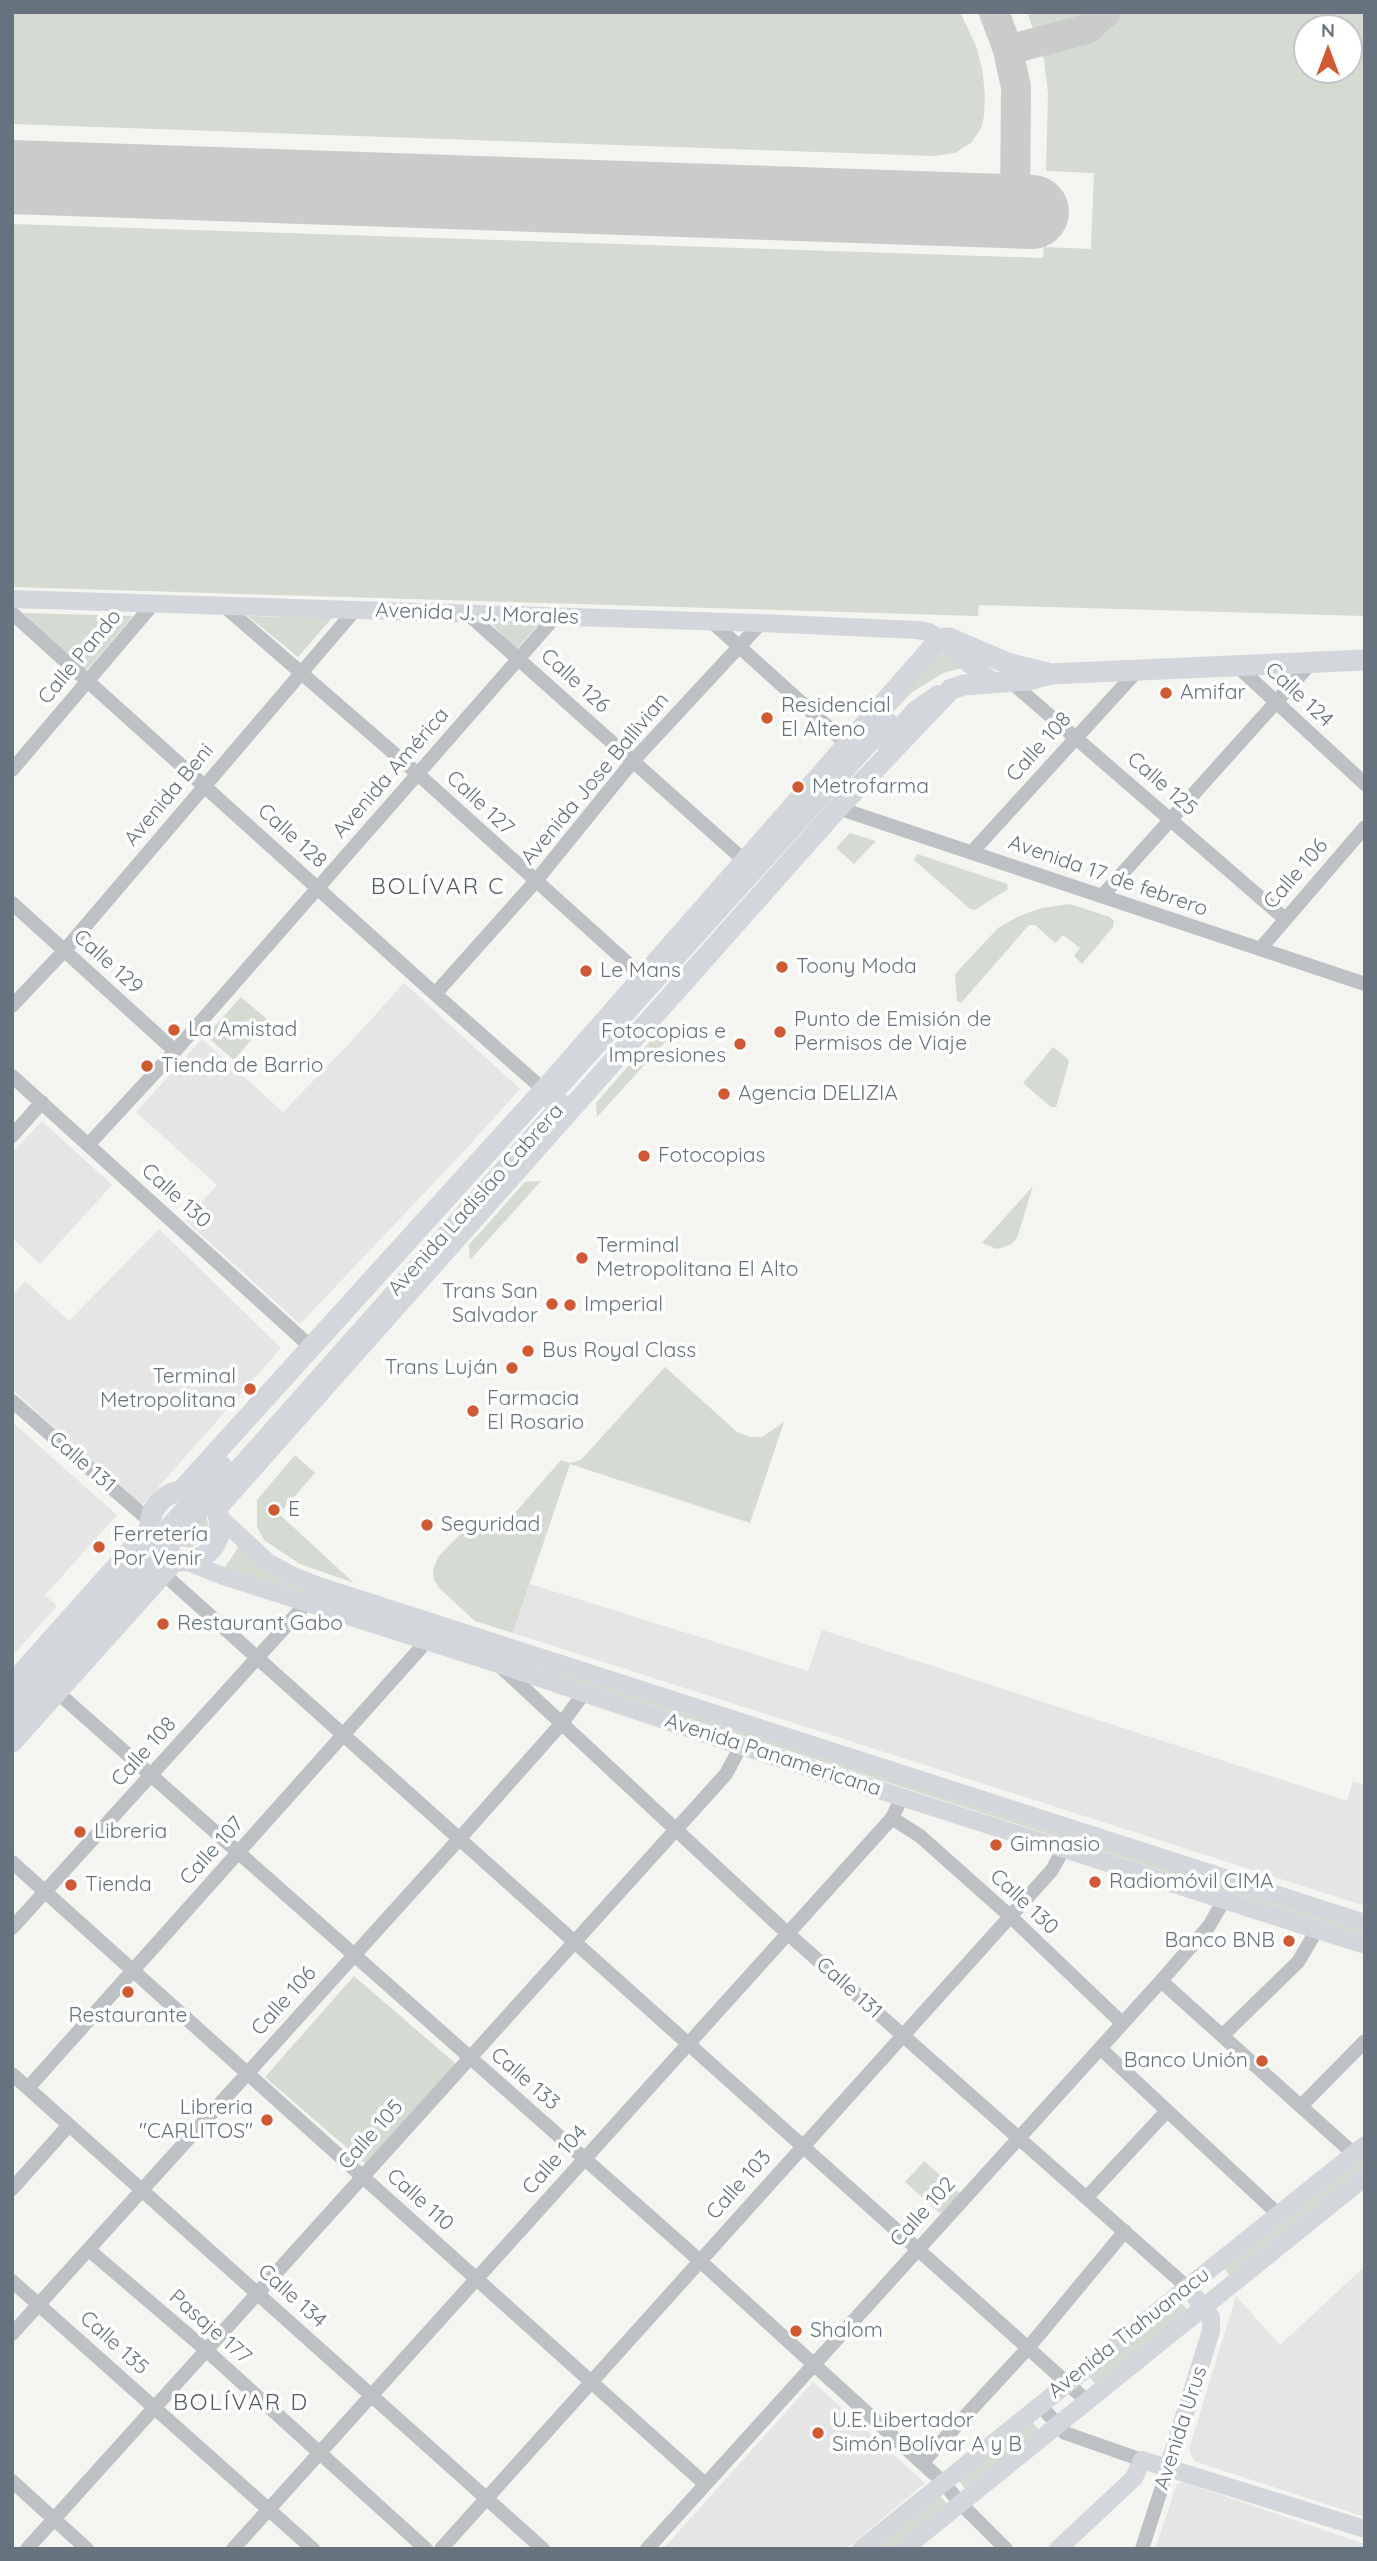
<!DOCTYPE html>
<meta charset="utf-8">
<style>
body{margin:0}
#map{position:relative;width:1377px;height:2561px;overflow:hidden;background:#f4f4f0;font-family:Quicksand,sans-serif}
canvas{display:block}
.frame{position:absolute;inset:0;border:14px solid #66737e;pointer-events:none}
.north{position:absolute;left:1293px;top:14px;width:70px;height:70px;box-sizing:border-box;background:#fff;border:2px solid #c2c7cb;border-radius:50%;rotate:0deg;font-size:19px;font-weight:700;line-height:28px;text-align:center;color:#66737e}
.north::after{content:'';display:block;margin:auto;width:24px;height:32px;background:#d05a34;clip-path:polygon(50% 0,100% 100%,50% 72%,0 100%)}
</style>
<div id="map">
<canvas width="1377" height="2561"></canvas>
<div class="frame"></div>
<div class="north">N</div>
</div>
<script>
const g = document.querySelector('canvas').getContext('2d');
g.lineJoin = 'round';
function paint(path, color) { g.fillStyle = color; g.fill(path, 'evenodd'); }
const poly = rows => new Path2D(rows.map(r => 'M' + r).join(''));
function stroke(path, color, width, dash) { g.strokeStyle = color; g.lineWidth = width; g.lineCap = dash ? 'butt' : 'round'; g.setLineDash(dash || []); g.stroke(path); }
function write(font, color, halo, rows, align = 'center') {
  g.font = font + ' Quicksand,sans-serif'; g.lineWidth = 7; g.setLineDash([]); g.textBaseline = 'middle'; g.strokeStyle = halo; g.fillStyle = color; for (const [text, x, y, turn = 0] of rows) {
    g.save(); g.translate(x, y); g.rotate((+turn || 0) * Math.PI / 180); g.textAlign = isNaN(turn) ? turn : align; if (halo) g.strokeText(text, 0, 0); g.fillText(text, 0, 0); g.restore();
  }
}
paint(poly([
 [404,983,520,1089,464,1151,300,1324,185,1220,217,1185,136,1112,202,1039,283,1112,347,1046],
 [42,1121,112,1185,40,1264,12,1238,12,1153],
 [159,1229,281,1348,141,1507,12,1389,12,1295,25,1281,69,1321],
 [12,1422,117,1515,45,1595,57,1606,12,1656],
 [530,1584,808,1671,822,1630,1347,1801,1353,1781,1365,1785,1365,1906,513,1633],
 [1365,2266,1365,2517,1194,2461,1189,2449,1236,2296,1280,2345],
 [813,2382,925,2483,846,2549,663,2549],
 [1183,2482,1365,2544,1365,2549,1155,2549,1177,2484]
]), '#e4e5e4');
paint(poly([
 [12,12,960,12,976,46,982,68,985,94,984,116,982,126,972,142,955,153,934,156,12,124],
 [1027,12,1365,12,1365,616,979,605,978,616,12,587,12,224,1043,258,1044,247,1091,249,1094,173,1046,171,1048,93,1044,60],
 [1307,28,1349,28,1349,70,1307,70],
 [23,613,133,616,86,671],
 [248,616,332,618,298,657],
 [492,624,538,625,516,650],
 [942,654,962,668,943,673,911,693,793,819,933,659],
 [850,833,876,841,854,864,836,848],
 [917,854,1007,884,1008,889,975,910,970,909,914,860],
 [1070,904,1110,917,1114,921,1113,927,1082,964,1074,956,1080,948,1063,935,1055,943,1035,925,1029,925,961,1003,957,1001,955,974,998,928,1019,916,1042,908],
 [241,997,268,1020,234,1060,206,1036],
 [668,1039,597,1117,596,1103,651,1040],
 [1053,1047,1067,1058,1069,1062,1056,1107,1051,1107,1023,1083],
 [541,1181,470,1260,469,1245,525,1182],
 [1033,1186,1017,1238,1012,1244,997,1249,982,1243],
 [665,1367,737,1432,750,1437,762,1437,784,1422,750,1523,570,1464,513,1633,475,1621,439,1588,434,1580,433,1570,438,1557,461,1533,500,1530,561,1460,570,1463,581,1460],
 [295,1455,315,1473,279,1514,354,1583,300,1564,264,1540,257,1527,257,1500],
 [204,1512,209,1526,204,1540,190,1548,175,1545],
 [239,1546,256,1561,1365,1928,1365,1936,224,1569],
 [354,1976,456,2064,368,2166,265,2077],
 [1365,2152,1365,2168,1231,2277,1223,2267],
 [924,2161,960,2193,941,2214,905,2182],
 [1181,2302,1189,2312,1097,2386,1088,2375],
 [1030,2419,1039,2430,965,2489,957,2478],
 [939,2495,948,2505,893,2549,872,2549]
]), '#d5dad2');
stroke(poly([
 [994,12,1008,50,1016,87,1015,211],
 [1008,50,1087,29,1106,12]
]), '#cacccc', 30);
stroke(poly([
 [12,177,1032,212]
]), '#cacccc', 74);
stroke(poly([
 [224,606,419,775,643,977],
 [12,613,435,994,544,1090],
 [469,615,746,862],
 [711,621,848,745],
 [1236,665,1365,784],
 [1011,682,1284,918],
 [12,770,154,603],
 [838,808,1365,984],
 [972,852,1138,670],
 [1102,896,1312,662],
 [12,903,175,1051],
 [1260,949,1365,827],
 [435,994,535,882,633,761,761,623],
 [12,1006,64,951,355,610],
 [12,1076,311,1347],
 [12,1136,42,1102],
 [88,1145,175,1051,556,616],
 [12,1401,151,1522],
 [157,1568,1086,2400],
 [500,1666,786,1932,1187,2287],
 [57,1692,699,2260,943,2482,960,2503,1006,2549],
 [892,1818,920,1836,1011,1917,1122,2023],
 [12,1862,705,2484],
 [12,1928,306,1604],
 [1161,1981,1354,2154],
 [1223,2035,1298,1962,1317,1930],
 [1100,2048,1279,2215],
 [12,2074,543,2549],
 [28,2088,426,1642],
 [1301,2106,1365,2041],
 [12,2189,69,2125],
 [1087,2197,1166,2112],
 [89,2250,206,2350,426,2549],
 [12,2281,313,2549],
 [12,2334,460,1838,562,1723,584,1693],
 [1039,2404,1065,2433,1142,2460],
 [922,2463,1028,2348,1125,2231],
 [12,2481,87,2549],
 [27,2549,726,1774,741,1746],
 [233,2549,892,1818,902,1797],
 [441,2549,1052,1870,1064,1848],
 [647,2549,1161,1981,1209,1926,1224,1900],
 [1142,2549,1168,2468]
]), '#bdc1c4', 14);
stroke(poly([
 [12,599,761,623,917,630,929,632,940,639,955,654,996,683],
 [885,744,915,710,938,694],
 [549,1099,889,722],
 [219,1517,269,1563,295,1577,316,1585,1365,1923],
 [183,1560,223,1576,498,1664,741,1746,1365,1945],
 [12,1704,223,1465],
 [12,1723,562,1103],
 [1168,2468,1211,2331,1211,2317,1196,2298],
 [861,2549,1365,2145],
 [904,2549,1365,2177],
 [1058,2549,1134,2478,1142,2460,1365,2529]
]), '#d3d7db', 18);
stroke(poly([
 [181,1491,544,1090,940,639,949,638,1007,663,1047,673],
 '150 1526a35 35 0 1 1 70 0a35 35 0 1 1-70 0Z',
 [216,1509,838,808,951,689,964,685,1028,680,1050,674,1365,660],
 [12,1684,151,1528],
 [12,1742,176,1559]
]), '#d3d7db', 21);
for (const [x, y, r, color] of [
 [1166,693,7,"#d05a34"],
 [767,718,7,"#d05a34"],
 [798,787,7,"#d05a34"],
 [782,967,7,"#d05a34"],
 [586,971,7,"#d05a34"],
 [174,1030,7,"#d05a34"],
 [780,1032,7,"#d05a34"],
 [740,1044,7,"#d05a34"],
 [147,1066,7,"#d05a34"],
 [724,1094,7,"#d05a34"],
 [644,1156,7,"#d05a34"],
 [582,1258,7,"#d05a34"],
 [552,1304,7,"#d05a34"],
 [570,1305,7,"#d05a34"],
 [528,1351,7,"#d05a34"],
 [512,1368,7,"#d05a34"],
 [250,1389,7,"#d05a34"],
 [473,1411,7,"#d05a34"],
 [274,1510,7,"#d05a34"],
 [427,1525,7,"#d05a34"],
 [99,1547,7,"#d05a34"],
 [163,1624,7,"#d05a34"],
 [80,1832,7,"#d05a34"],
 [996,1845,7,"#d05a34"],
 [1095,1882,7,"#d05a34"],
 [71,1885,7,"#d05a34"],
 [1289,1941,7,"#d05a34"],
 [128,1992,7,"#d05a34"],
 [1262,2061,7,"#d05a34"],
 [267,2120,7,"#d05a34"],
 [796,2331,7,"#d05a34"],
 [818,2433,7,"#d05a34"]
]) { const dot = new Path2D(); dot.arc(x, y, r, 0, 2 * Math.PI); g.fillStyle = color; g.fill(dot); stroke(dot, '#fff', 2.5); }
write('21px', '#66737e', '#fff', [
 ["Avenida J. J. Morales",477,614,2],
 ["Calle Pando",80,657,-50],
 ["Calle 126",575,681,42],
 ["Calle 124",1299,695,43],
 ["Calle 108",1039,747,-48],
 ["Avenida América",391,773,-49],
 ["Avenida Jose Ballivian",595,779,-50],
 ["Calle 125",1162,784,41],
 ["Avenida Beni",169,795,-50],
 ["Calle 127",480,803,43],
 ["Calle 128",292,836,42],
 ["Calle 106",1296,874,-49],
 ["Avenida 17 de febrero",1108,876,19],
 ["Calle 129",108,962,42],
 ["Calle 130",176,1196,42],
 ["Avenida Ladislao Cabrera",476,1200,-48],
 ["Calle 131",82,1462,41],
 ["Calle 108",144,1752,-48],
 ["Avenida Panamericana",773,1755,18],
 ["Calle 107",212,1851,-48],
 ["Calle 130",1024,1902,43],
 ["Calle 131",849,1988,42],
 ["Calle 106",284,2001,-48],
 ["Calle 133",525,2079,41],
 ["Calle 105",371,2135,-48],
 ["Calle 104",555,2160,-48],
 ["Calle 103",739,2185,-48],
 ["Calle 110",420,2200,42],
 ["Calle 102",923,2212,-48],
 ["Calle 134",292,2296,42],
 ["Pasaje 177",210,2327,41],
 ["Avenida Tiahuanacu",1129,2333,-38],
 ["Calle 135",114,2343,42],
 ["Avenida Urus",1181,2428,-72]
]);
write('21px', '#66737e', '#fff', [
 ["Amifar",1180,693],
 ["Residencial",781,706],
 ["El Alteno",781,730],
 ["Metrofarma",812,787],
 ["Toony Moda",796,967],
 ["Le Mans",600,971],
 ["Punto de Emisión de",794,1020],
 ["Permisos de Viaje",794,1044],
 ["La Amistad",188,1030],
 ["Fotocopias e",726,1032,"right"],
 ["Impresiones",726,1056,"right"],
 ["Tienda de Barrio",161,1066],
 ["Agencia DELIZIA",738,1094],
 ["Fotocopias",658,1156],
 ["Terminal",596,1246],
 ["Metropolitana El Alto",596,1270],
 ["Trans San",538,1292,"right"],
 ["Salvador",538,1316,"right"],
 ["Imperial",584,1305],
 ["Bus Royal Class",542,1351],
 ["Trans Luján",498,1368,"right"],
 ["Terminal",236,1377,"right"],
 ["Metropolitana",236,1401,"right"],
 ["Farmacia",487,1399],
 ["El Rosario",487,1423],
 ["E",288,1510],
 ["Seguridad",441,1525],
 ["Ferretería",113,1535],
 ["Por Venir",113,1559],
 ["Restaurant Gabo",177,1624],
 ["Libreria",94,1832],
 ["Gimnasio",1010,1845],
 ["Radiomóvil CIMA",1109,1882],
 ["Tienda",85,1885],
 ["Banco BNB",1275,1941,"right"],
 ["Restaurante",128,2016,"center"],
 ["Banco Unión",1248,2061,"right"],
 ["Libreria",253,2108,"right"],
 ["\"CARLITOS\"",253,2132,"right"],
 ["Shalom",810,2331],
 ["U.E. Libertador",832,2421],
 ["Simón Bolívar A y B",832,2445]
], 'left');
g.letterSpacing = '2px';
write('23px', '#535c64', '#fff', [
 ["BOLÍVAR C",438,887],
 ["BOLÍVAR D",241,2403]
]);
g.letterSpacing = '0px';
</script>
